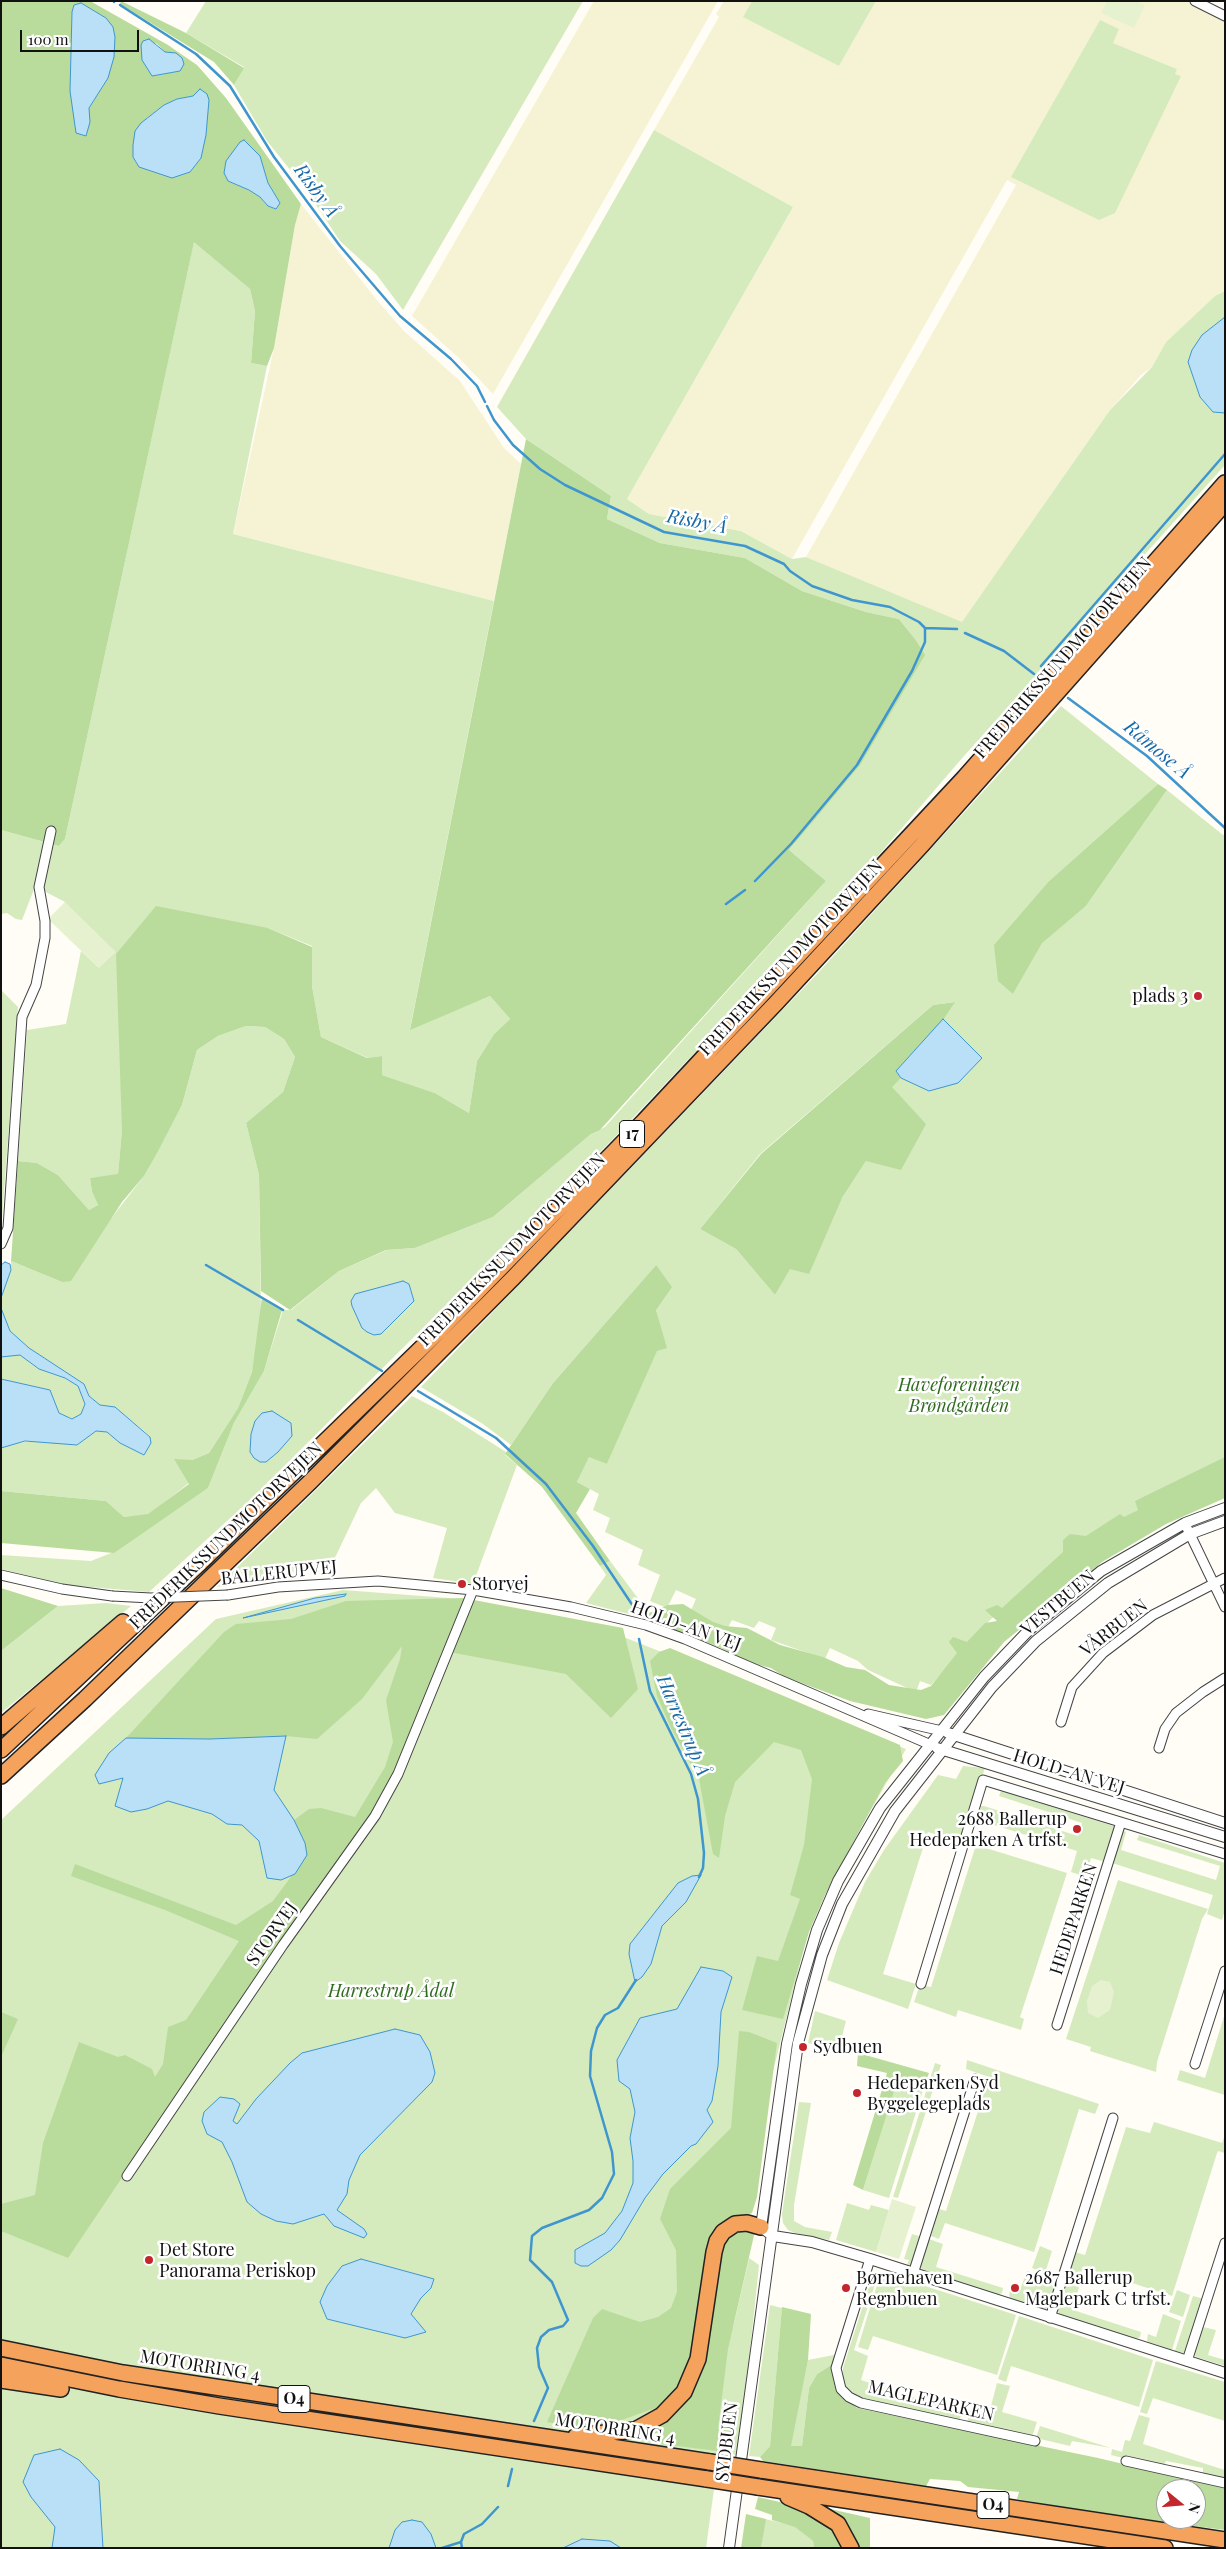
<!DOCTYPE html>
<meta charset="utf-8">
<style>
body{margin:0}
#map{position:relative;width:1226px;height:2549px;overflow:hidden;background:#fffdf5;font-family:"Playfair Display",serif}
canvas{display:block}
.frame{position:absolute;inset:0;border:2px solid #111;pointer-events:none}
.north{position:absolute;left:1156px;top:2479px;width:50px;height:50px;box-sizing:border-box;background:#fff;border:1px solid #a0a0a0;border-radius:50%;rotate:107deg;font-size:14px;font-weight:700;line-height:20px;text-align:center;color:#111}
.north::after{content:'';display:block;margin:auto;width:18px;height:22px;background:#c4262e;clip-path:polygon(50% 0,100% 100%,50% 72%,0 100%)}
.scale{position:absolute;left:20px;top:30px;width:119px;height:22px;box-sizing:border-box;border:2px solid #111;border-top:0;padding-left:6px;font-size:15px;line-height:18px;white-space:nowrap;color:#111;-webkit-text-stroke:4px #fff;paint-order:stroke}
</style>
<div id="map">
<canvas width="1226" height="2549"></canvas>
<div class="frame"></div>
<div class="north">N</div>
<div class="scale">100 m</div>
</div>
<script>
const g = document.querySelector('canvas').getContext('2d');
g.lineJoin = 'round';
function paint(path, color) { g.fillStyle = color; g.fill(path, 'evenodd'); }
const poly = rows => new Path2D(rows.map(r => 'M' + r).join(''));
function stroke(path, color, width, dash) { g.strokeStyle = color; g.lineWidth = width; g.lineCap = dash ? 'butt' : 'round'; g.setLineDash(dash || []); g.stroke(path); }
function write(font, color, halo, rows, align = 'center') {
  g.font = font + ' "Playfair Display",serif'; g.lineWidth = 5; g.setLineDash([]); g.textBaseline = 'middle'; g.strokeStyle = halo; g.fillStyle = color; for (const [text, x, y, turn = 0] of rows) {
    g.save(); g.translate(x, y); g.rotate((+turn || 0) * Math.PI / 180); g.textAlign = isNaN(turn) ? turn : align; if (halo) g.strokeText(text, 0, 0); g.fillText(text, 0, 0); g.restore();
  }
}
paint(poly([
 [594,1,718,1,493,394,459,358,412,316],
 [724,1,752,1,744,16,839,66,876,1,1195,1,1225,16,1225,291,1215,296,1166,342,1152,367,1141,375,1110,410,962,623,806,557,1016,185,1007,180,792,559,741,531,649,514,627,499,793,207,654,130,719,17,716,14],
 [1100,20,1113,43,1177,69,1174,74,1181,76,1012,177],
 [301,204,376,299,404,331,460,381,504,448,521,464,494,601,233,534,274,348,295,225]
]), '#f6f3d4');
paint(poly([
 [206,1,583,1,403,310,376,274,340,241,304,187,267,141,234,85,244,67,186,33],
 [752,1,876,1,839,66,743,17],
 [1100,20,1119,29,1113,43,1177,69,1175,74,1181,76,1115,213,1099,220,1011,177],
 [654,130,793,207,627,499,649,514,741,531,792,559,806,557,962,622,1110,410,1152,367,1166,342,1215,296,1225,291,1225,465,964,756,852,886,613,1139,249,1501,149,1592,66,1585,1,1569,1,1555,91,1561,111,1553,208,1488,234,1423,264,1371,283,1310,291,1310,339,1271,387,1250,415,1248,493,1217,591,1134,605,1127,826,881,789,850,795,843,917,644,915,639,899,619,866,612,802,591,745,558,660,543,607,519,611,496,526,439,497,407],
 [194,241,250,289,255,311,251,363,267,366,233,534,494,601,410,1029,490,996,510,1019,494,1034,477,1061,469,1113,435,1093,382,1075,382,1056,368,1058,321,1037,312,986,312,946,268,928,122,1130,118,1175,90,1178,92,1192,98,1205,89,1210,58,1175,37,1163,18,1161,27,1030,66,1024,81,951,99,968,65,902,42,890,50,848,22,920,16,919,7,913,1,914,1,830,59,846,65,839],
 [1061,706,1158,784,1048,882,995,945,1013,994,1042,942,1086,906,1167,790,1223,835,1225,834,1225,1457,1076,1548,990,1620,931,1685,920,1681,916,1692,868,1670,858,1661,830,1648,825,1659,771,1640,776,1628,759,1621,754,1628,732,1620,726,1631,689,1615,696,1599,676,1590,667,1608,650,1601,660,1575,638,1565,643,1550,605,1532,610,1518,593,1510,599,1494,577,1482,589,1456,607,1464,657,1350,666,1347,656,1310,656,1265,553,1383,511,1445,483,1424,421,1387,817,974],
 [954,1002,943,1019,982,1058,929,1091,901,1078,891,1087,866,1161,842,1198,789,1269,775,1295,736,1249,700,1229,760,1154,933,1005],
 [1,990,18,1007,1,1232],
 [246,1026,265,1027,284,1039,295,1057,283,1092,246,1123,259,1175,261,1317,252,1372,238,1408,209,1453,192,1460,189,1483,148,1515,124,1517,106,1501,1,1491,1,1448,15,1443,36,1441,77,1445,96,1431,107,1432,120,1443,144,1455,150,1436,115,1407,100,1405,89,1396,84,1384,29,1348,10,1331,2,1314,1,1298,11,1270,11,1261,62,1282,144,1176,182,1105,197,1050,218,1036],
 [13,1354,20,1355,39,1369,65,1378,78,1386,85,1404,81,1414,73,1419,59,1413,50,1390,1,1379,1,1357],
 [412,1396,443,1412,506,1452,505,1455,517,1465,473,1584,433,1578,447,1528,395,1513,376,1488,361,1503,332,1564,217,1587],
 [610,1561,649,1613,648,1619,586,1603,606,1575,600,1566],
 [343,1590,448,1598,616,1634,906,1749,814,1908,761,2119,733,2328,749,2258,759,2265,739,2456,725,2452,727,2441,731,2437,725,2408,706,2548,1,2548,1,1820,216,1619],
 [106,1603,131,1606,1,1713,1,1651,58,1606],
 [963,1766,985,1768,960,1842,928,1832,883,1974,916,1984,908,2009,827,1980,839,1943,865,1882,884,1850,938,1775,956,1779],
 [1001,1791,1117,1827,1106,1862,1091,1858,1086,1877,1071,1872,1077,1851,975,1819,979,1806,984,1806,1078,1836,1082,1823,999,1796],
 [1122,1830,1126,1832,1121,1850,1216,1880,1220,1866,1137,1840,1139,1835,1225,1863,1225,1910,1222,1920,1207,1914,1213,1895,1112,1863],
 [976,1845,1067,1873,1020,2017,1024,2019,1021,2030,958,2010,956,2017,914,2002,920,1985,931,1987],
 [1118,1880,1208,1909,1202,1919,1157,2062,1156,2072,1090,2051,1091,2047,1066,2039],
 [815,2011,846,2021,838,2052,808,2043],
 [1225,2013,1225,2095,1177,2080,1180,2070,1205,2078],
 [967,2060,1099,2104,1095,2114,1079,2109,1034,2252,945,2223,939,2239,931,2236,939,2209,946,2211,989,2077,966,2069],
 [935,2063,941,2065,898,2198,893,2197],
 [898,2078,924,2087,889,2198,863,2190],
 [799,2102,811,2103,794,2205,794,2221,805,2227,832,2232,829,2240,795,2233,788,2230,783,2223,782,2214],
 [1154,2122,1222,2143,1225,2135,1225,2153,1218,2151,1217,2153,1172,2296,1083,2267,1078,2284,1066,2279,1075,2252,1085,2255,1126,2127,1150,2133],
 [847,2203,869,2210,871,2205,889,2210,876,2252,836,2240],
 [912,2234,922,2237,912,2266,907,2265,909,2260,904,2259],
 [929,2239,943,2244,936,2267,1003,2288,1002,2293,998,2295,922,2269,920,2266],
 [1040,2246,1052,2251,1045,2273,1032,2268],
 [874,2271,879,2272,854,2350,868,2356,861,2380,962,2413,959,2421,864,2401,847,2391,843,2384,843,2368],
 [1027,2271,1058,2281,1050,2307,1045,2309,1011,2299,1009,2296,1010,2291,1019,2293],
 [881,2272,1016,2315,997,2375,873,2336,868,2350,858,2347],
 [1065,2283,1079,2287,1073,2310,1141,2332,1140,2337,1136,2339,1059,2314,1057,2309],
 [1177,2290,1190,2295,1183,2317,1169,2312],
 [1193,2296,1204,2299,1188,2352,1183,2353,1175,2351],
 [770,2305,782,2308,770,2446,760,2457,749,2456],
 [1163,2314,1181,2321,1172,2350,1148,2342,1147,2340,1148,2334,1156,2337],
 [1019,2316,1153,2360,1139,2407,1011,2366,1006,2382,998,2379],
 [1203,2327,1216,2330,1208,2355,1225,2360,1225,2366,1196,2357,1194,2354],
 [839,2354,833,2364,817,2374,809,2388,802,2446,790,2446,808,2360],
 [1156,2361,1225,2382,1225,2421,1153,2398,1147,2414,1140,2412],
 [997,2383,1010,2386,1002,2412,1037,2422,1031,2440,967,2422,969,2416,981,2419,984,2409,990,2410],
 [1139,2415,1150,2418,1143,2444,1225,2470,1225,2481,1203,2476,1203,2468,1166,2461,1163,2468,1111,2455,1112,2449,1122,2452,1125,2440,1130,2441],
 [1040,2426,1111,2448,1072,2441,1070,2446,1036,2438],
 [765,2519,795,2526,813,2541,814,2548,761,2548]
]), '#d5ebbd');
paint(poly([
 [1,1,90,1,168,45,197,65,226,98,301,204,295,225,274,348,267,366,251,363,255,311,250,289,194,242,65,839,59,846,1,830],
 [81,3,106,18,108,78,89,108,70,91,72,12],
 [156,43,165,52,180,71,152,76,142,60],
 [193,96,201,158,190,172,172,178,139,167,133,157,133,145,141,123,164,105,177,99],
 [260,156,268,183,280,203,275,209,268,206,260,197,249,190,228,181],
 [121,1,186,33,244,68,234,85,214,62,120,4],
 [526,439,611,496,607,519,660,543,745,558,802,591,866,612,899,619,915,639,925,655,860,765,789,850,826,881,600,1130,591,1134,493,1217,415,1248,386,1250,339,1271,290,1310,261,1291,259,1175,246,1123,283,1092,295,1057,284,1039,265,1027,246,1026,218,1036,197,1050,182,1105,157,1153,144,1176,122,1202,71,1281,62,1282,11,1261,18,1161,37,1163,58,1175,89,1210,98,1205,92,1192,90,1178,118,1174,122,1130,116,954,156,906,268,928,312,947,312,986,321,1037,367,1058,382,1056,382,1075,435,1093,469,1113,477,1061,494,1034,510,1019,490,996,410,1030],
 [1158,784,1167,790,1086,906,1042,943,1013,994,998,981,994,945,1048,882],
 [955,1002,943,1020,896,1071,901,1078,892,1087,926,1124,901,1170,866,1161,842,1198,809,1274,790,1269,775,1295,736,1249,700,1229,761,1154,933,1005],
 [656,1265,672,1287,656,1310,667,1348,657,1351,607,1464,589,1457,577,1482,590,1489,576,1513,610,1561,600,1566,542,1487,505,1454,553,1383],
 [262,1297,282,1310,264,1371,234,1423,208,1488,114,1553,1,1543,1,1491,106,1501,124,1517,148,1514,189,1484,174,1459,192,1460,209,1453,238,1408,252,1372],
 [1225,1457,1225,1498,1166,1524,1102,1562,1004,1642,944,1715,926,1719,850,1701,785,1677,771,1668,751,1663,721,1648,648,1619,649,1613,668,1605,683,1604,713,1622,725,1626,747,1628,780,1645,823,1657,846,1667,865,1670,889,1685,921,1690,931,1686,957,1653,949,1642,953,1637,967,1642,985,1623,997,1621,985,1610,997,1605,1002,1608,1063,1552,1063,1540,1070,1534,1086,1536,1120,1514,1124,1517,1138,1510,1135,1501],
 [1,1588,58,1606,1,1651],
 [463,1598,623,1628,638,1689,611,1718,566,1674,444,1651,394,1775,364,1824,275,1950,68,2258,1,2231,1,2204,35,2195,43,2143,79,2042,118,2057,125,2055,152,2069,155,2077,163,2064,168,2027,186,2020,239,1941,165,1910,71,1876,75,1864,236,1925,273,1901,307,1855,305,1843,294,1820,309,1809,321,1808,355,1817,385,1767,393,1742,386,1700,400,1659,402,1646,362,1699,317,1739,286,1736,210,1739,126,1738,224,1632,236,1624,291,1619,346,1601],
 [670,1648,900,1745,903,1761,885,1783,825,1895,809,1932,783,2019,742,2010,757,1956,778,1961,800,1899,790,1895,804,1845,812,1779,801,1750,774,1742,735,1782,725,1816,719,1858,713,1854,699,1779,671,1728,657,1696,650,1661,659,1652],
 [1,2012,18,2019,1,2057],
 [739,2031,749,2032,777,2043,757,2197,752,2213,729,2221,687,2376,667,2404,602,2427,581,2429,547,2422,593,2318,602,2309,640,2322,658,2317,671,2308,677,2292,676,2250,660,2219,670,2189,731,2128],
 [858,2053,929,2073,924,2087,898,2079,863,2190,853,2185,887,2073,857,2066],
 [741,2230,755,2231,728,2349,718,2429,722,2429,725,2408,734,2407,731,2437,728,2440,725,2452,653,2443,642,2436,668,2418,692,2394,704,2355,720,2247,731,2233],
 [782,2307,811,2314,808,2360,791,2446,802,2446,809,2388,817,2374,833,2364,833,2379,838,2392,857,2408,1098,2458,1225,2488,1225,2530,1100,2514,1017,2499,1019,2492,968,2487,960,2481,930,2479,926,2486,763,2461,760,2457,770,2446],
 [1166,2489,1196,2489,1196,2519,1166,2519],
 [758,2497,797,2506,837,2527,847,2548,814,2548,813,2541,795,2527,772,2520,772,2515,755,2509],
 [830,2509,870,2518,870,2548,856,2548,849,2530],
 [746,2514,766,2519,761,2548,741,2548]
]), '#b9dc9c');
paint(poly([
 [1107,1,1136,1,1145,5,1134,28,1101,13],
 [65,902,116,952,99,968,48,919],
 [1101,1980,1110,1982,1114,1992,1110,2010,1098,2018,1088,2013,1087,2001,1092,1986],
 [892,2199,916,2207,899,2259,876,2252]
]), '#e6f2cf');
const water = poly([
 [81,3,106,18,113,27,115,37,114,57,108,78,89,108,90,122,86,136,76,133,70,91,72,12,74,5,81,3],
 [149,39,165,52,176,53,182,58,184,64,180,71,152,76,142,60,141,45,143,41,149,39],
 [200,89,207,94,209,100,206,135,201,158,190,172,172,178,139,167,133,157,133,145,135,131,141,123,164,105,177,99,193,96,200,89],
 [244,140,260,156,268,183,280,203,276,209,268,206,260,197,249,190,228,181,224,173,226,161,240,142,244,140],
 [1225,317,1225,413,1213,412,1200,397,1188,362,1192,350,1202,335,1225,317],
 [943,1019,982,1058,958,1083,929,1091,901,1078,896,1071,943,1019],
 [5,1262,10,1264,11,1270,1,1298,1,1265,5,1262],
 [403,1281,409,1284,414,1301,381,1334,374,1335,367,1332,362,1328,352,1306,351,1301,355,1294,403,1281],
 [1,1308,10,1331,29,1348,84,1384,89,1396,100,1405,115,1407,150,1437,151,1443,144,1455,120,1443,107,1432,96,1431,77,1445,25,1441,1,1448,1,1379,50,1390,59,1413,72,1419,81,1414,85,1404,78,1386,65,1378,39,1369,20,1355,1,1357,1,1308],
 [272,1411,291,1423,292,1436,278,1452,266,1462,260,1462,254,1458,250,1452,251,1434,255,1421,262,1413,272,1411],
 [346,1594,345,1596,243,1618,315,1598,346,1594],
 [286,1736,274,1790,294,1820,305,1843,307,1855,295,1874,281,1880,267,1878,259,1841,242,1825,227,1824,212,1814,168,1801,147,1809,131,1812,115,1806,123,1778,99,1784,95,1775,109,1753,126,1738,210,1739,286,1736],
 [701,1875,686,1902,662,1926,651,1964,642,1977,635,1982,629,1954,630,1944,678,1883,692,1876,701,1875],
 [701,1967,723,1971,732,1977,721,2012,718,2066,712,2101,707,2110,713,2122,696,2144,691,2146,663,2174,645,2198,620,2240,611,2250,588,2266,581,2266,575,2263,575,2250,605,2233,622,2211,633,2183,633,2161,630,2138,635,2112,630,2089,619,2081,617,2060,640,2018,677,2009,701,1967],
 [395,2029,420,2035,430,2052,435,2073,432,2082,360,2155,349,2180,347,2194,337,2210,364,2229,367,2234,364,2238,334,2226,324,2214,293,2224,276,2221,261,2214,247,2202,232,2162,222,2142,207,2134,202,2121,204,2112,220,2097,234,2099,240,2104,233,2121,237,2124,256,2099,290,2063,302,2053,395,2029],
 [361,2259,434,2279,431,2288,421,2298,411,2314,426,2332,405,2338,327,2319,320,2302,327,2286,342,2266,361,2259],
 [60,2449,79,2460,99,2481,103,2548,52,2548,55,2527,31,2497,23,2482,34,2455,60,2449],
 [412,2520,422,2522,431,2534,436,2548,389,2548,395,2530,402,2522,412,2520],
 [582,2539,610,2541,621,2548,563,2548,582,2539]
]);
paint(water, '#b9e0f7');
stroke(water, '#3f96cf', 1);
stroke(poly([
 [114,1,114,2],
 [120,5,196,54,230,86,274,157,340,246,400,316,451,359,477,386,485,402],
 [487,406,494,420,513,445,540,469,565,485,664,532,745,546,784,564,790,571,812,586,852,600,890,607,919,622,925,628],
 [925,628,957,629],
 [965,633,1004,651,1034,674],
 [1041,666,1225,454],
 [1068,698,1147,756,1225,828],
 [755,881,791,844,857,765,912,671,925,642,925,628],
 [726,904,745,890],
 [206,1265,283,1310],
 [298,1320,382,1371],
 [418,1391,496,1438,546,1484,593,1546,633,1606],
 [639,1639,650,1691,691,1774,698,1799,704,1853,703,1868,699,1877],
 [534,2421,548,2388,539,2367,537,2348,541,2337,549,2330,563,2326,568,2320,552,2282,530,2260,532,2236,542,2228,589,2210,602,2198,614,2174,612,2152,590,2076,591,2051,597,2028,605,2015,618,2008,636,1980],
 [508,2486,512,2469],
 [442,2548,461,2542],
 [462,2548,461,2542,464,2534,482,2524,498,2507]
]), '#3f96cf', 2.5);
const minor = poly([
 [1195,1,1225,16],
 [1,1244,8,1228,22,1017,36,985,45,938,45,921,39,887,51,831],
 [1187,1528,1225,1607],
 [1,1575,62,1589,112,1596],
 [228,1595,278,1587,378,1581,473,1590,571,1607,646,1625,685,1639,931,1745],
 [868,1714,942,1731],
 [1061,1722,1072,1687,1103,1653,1153,1615,1225,1578],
 [1159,1748,1165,1729,1176,1713,1203,1692,1225,1678],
 [921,1984,983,1780,1225,1854],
 [1057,2025,1121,1822],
 [1195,2064,1225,1971],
 [127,2176,283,1945,375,1816,398,1774,473,1590],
 [870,2259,836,2368,841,2389,849,2397,861,2403,1035,2441],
 [913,2274,975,2079],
 [1050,2318,1113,2118],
 [1187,2361,1225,2243],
 [1126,2461,1225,2483]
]);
const tertiary = poly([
 [1225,1508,1185,1523,1101,1571,1029,1630,984,1677,880,1808,838,1881,817,1930,801,1984,787,2044,761,2227,773,2236,812,2242,870,2259,1225,2373],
 [948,1733,1225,1823],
 [937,1748,1225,1837],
 [729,2548,798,2043,822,1955,842,1904,895,1811,992,1687,1036,1641,1108,1583,1190,1534,1225,1521]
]);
const motorway = poly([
 [1,1727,123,1622],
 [1,1750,201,1562,441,1329,644,1121,964,778,1225,483],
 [1,1776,85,1699,310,1482,513,1278,776,1003,922,845,1225,503],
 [1,2348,123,2373,710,2462],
 [1,2365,119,2389,219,2406,707,2479],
 [1,2380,61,2389],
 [576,2436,635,2430,662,2415,684,2392,698,2359,714,2252,717,2241,723,2232,735,2224,747,2223,761,2227],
 [761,2470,1225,2540],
 [758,2487,1165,2548],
 [788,2497,809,2506,838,2524,851,2548]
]);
stroke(minor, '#444', 11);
stroke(tertiary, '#444', 12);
stroke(motorway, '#222', 18);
stroke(minor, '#fff', 9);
stroke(tertiary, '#fff', 10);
stroke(motorway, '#f5a25d', 15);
const minorBridge = poly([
 [112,1596,151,1598,228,1595]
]);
const motorwayBridge = poly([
 [710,2462,761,2470],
 [707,2479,758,2487]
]);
stroke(minorBridge, '#444', 11, []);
stroke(motorwayBridge, '#222', 18, []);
stroke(minorBridge, '#fff', 9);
stroke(motorwayBridge, '#f5a25d', 15);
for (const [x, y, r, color] of [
 [1198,996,5,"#c4262e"],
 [462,1584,5,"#c4262e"],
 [1077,1829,5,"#c4262e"],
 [803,2047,5,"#c4262e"],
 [857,2093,5,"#c4262e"],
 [149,2260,5,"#c4262e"],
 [846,2288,5,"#c4262e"],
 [1015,2288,5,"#c4262e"]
]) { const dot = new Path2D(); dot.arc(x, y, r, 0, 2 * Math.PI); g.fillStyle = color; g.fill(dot); stroke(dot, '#fff', 2); }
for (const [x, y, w] of [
 [632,1134,25],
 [294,2399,32],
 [993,2505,32]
]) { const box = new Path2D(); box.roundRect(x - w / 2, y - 13.5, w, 27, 4); g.fillStyle = '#fff'; g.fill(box); stroke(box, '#111', 1); }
write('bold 16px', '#111', null, [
 ["17",632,1134],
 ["O4",294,2399],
 ["O4",993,2505]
]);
write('18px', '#111', '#fff', [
 ["FREDERIKSSUNDMOTORVEJEN",1063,658,-49],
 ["FREDERIKSSUNDMOTORVEJEN",791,958,-47],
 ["FREDERIKSSUNDMOTORVEJEN",512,1250,-46],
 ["FREDERIKSSUNDMOTORVEJEN",226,1536,-44],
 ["BALLERUPVEJ",279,1573,-6],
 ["VESTBUEN",1058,1603,-40],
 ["HOLD-AN VEJ",686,1626,20],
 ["VÅRBUEN",1114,1628,-38],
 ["HOLD-AN VEJ",1069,1772,17],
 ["HEDEPARKEN",1074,1919,-72],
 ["STORVEJ",272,1934,-55],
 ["MOTORRING 4",200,2366,9],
 ["MAGLEPARKEN",931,2401,13],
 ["MOTORRING 4",615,2429,9],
 ["SYDBUEN",727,2442,-83]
]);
write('18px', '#111', '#fff', [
 ["plads 3",1188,996,"right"],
 ["Storvej",472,1584],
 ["2688 Ballerup",1067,1819,"right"],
 ["Hedeparken A trfst.",1067,1840,"right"],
 ["Sydbuen",813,2047],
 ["Hedeparken Syd",867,2083],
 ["Byggelegeplads",867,2104],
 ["Det Store",159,2250],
 ["Panorama Periskop",159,2271],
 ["Børnehaven",856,2278],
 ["Regnbuen",856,2299],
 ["2687 Ballerup",1025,2278],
 ["Maglepark C trfst.",1025,2299]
], 'left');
write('italic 18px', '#2f6b1f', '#fff', [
 ["Haveforeningen",959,1385],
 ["Brøndgården",959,1406],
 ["Harrestrup Ådal",391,1991]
]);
write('italic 19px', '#1768a6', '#fff', [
 ["Risby Å",316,191,54],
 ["Risby Å",697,522,11],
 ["Råmose Å",1157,750,40],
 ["Harrestrup Å",683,1726,67]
]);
</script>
